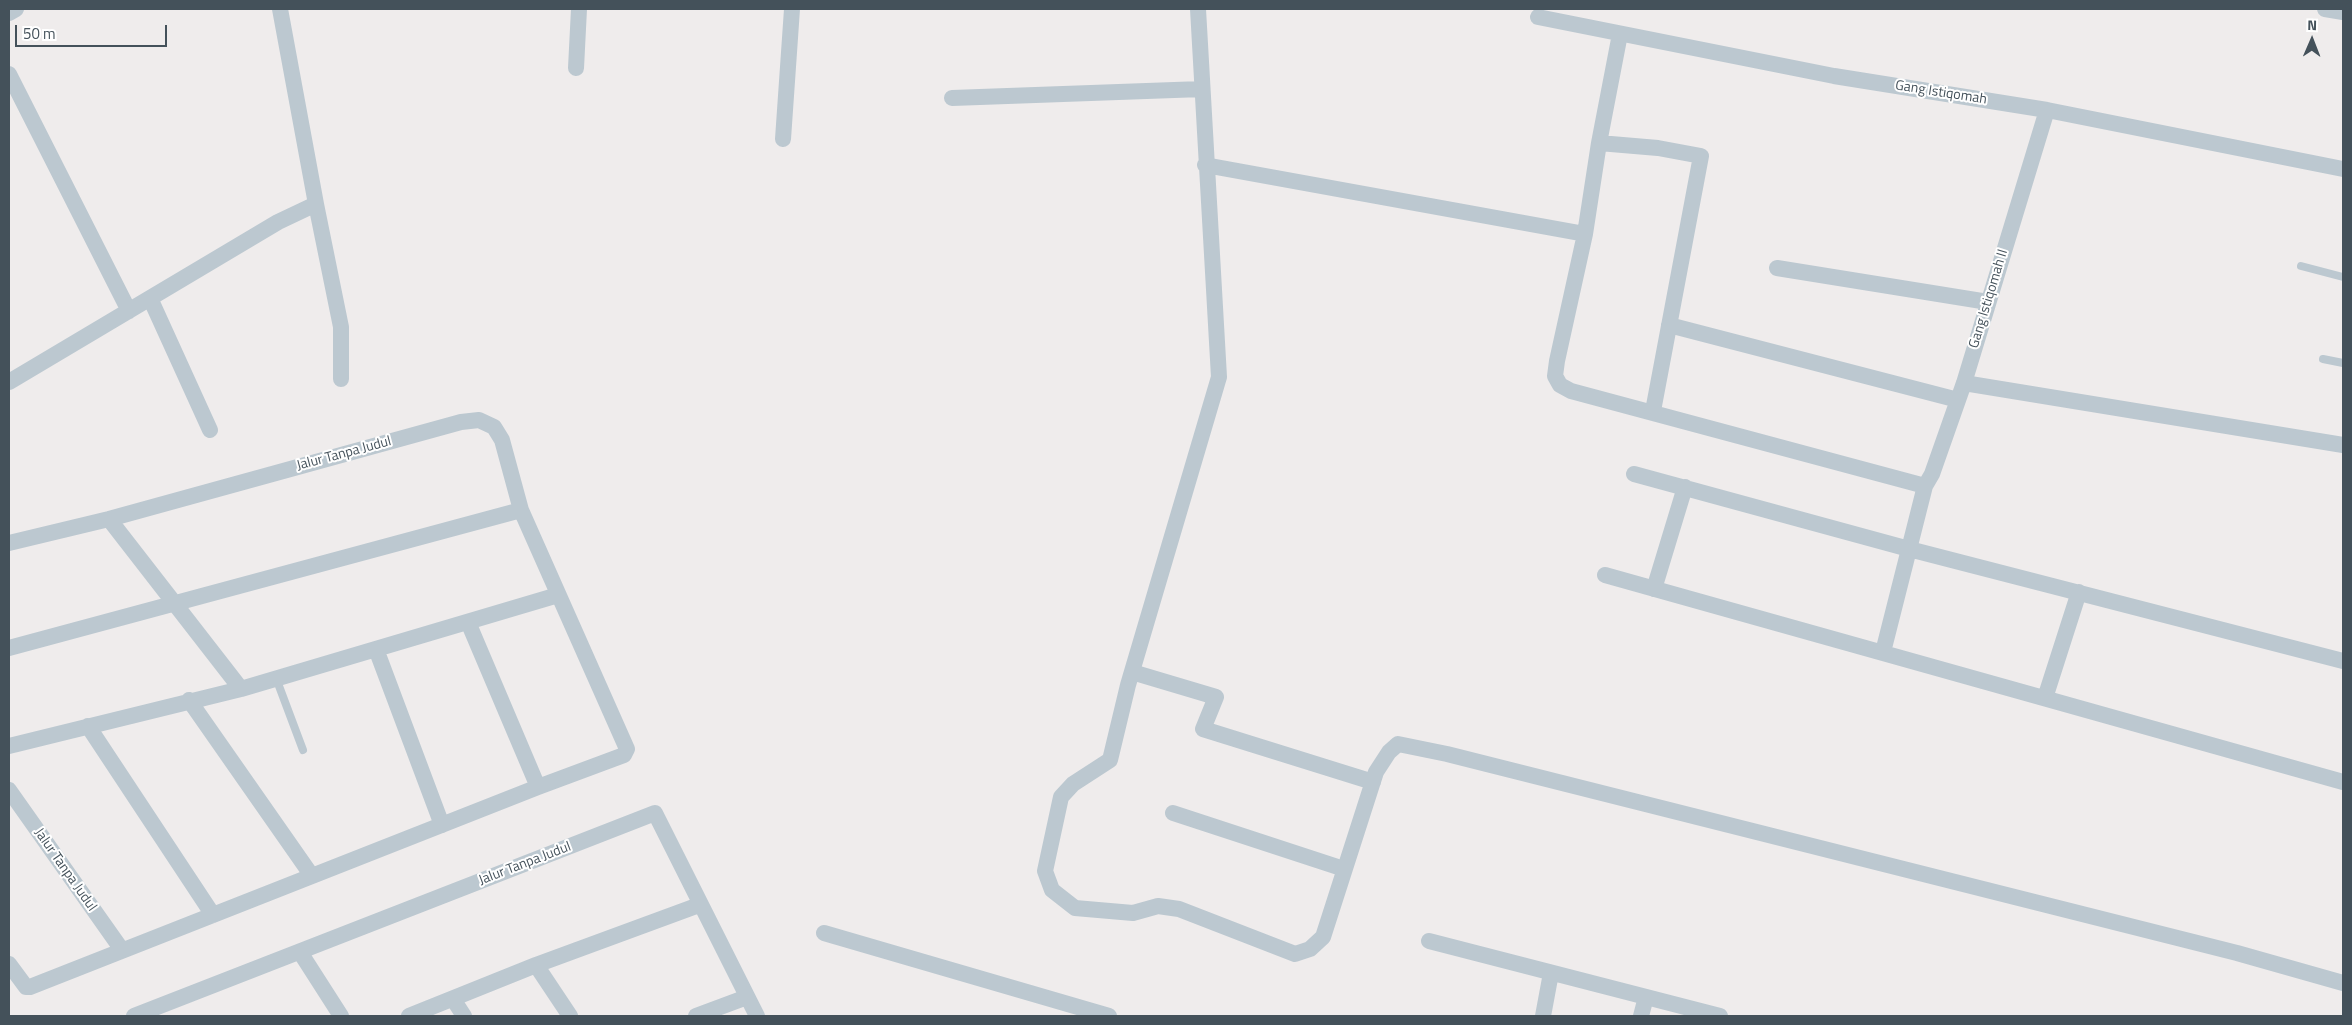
<!DOCTYPE html>
<style>
body{margin:0}
#map{position:relative;width:2352px;height:1025px;overflow:hidden;background:#efecec;font-family:"Titillium Web",sans-serif}
canvas{display:block}
.frame{position:absolute;inset:0;border:10px solid #44515a;pointer-events:none}
.north{position:absolute;left:2287px;top:15px;width:50px;height:50px;-webkit-text-stroke:4px #fff;paint-order:stroke;rotate:1deg;font-size:14px;font-weight:700;line-height:20px;text-align:center;color:#44515a}
.north::after{content:'';display:block;margin:auto;width:18px;height:22px;background:#44515a;clip-path:polygon(50% 0,100% 100%,50% 72%,0 100%)}
.scale{position:absolute;left:15px;top:25px;width:152px;height:22px;box-sizing:border-box;border:2px solid #44515a;border-top:0;padding-left:6px;font-size:15px;line-height:18px;white-space:nowrap;color:#44515a;-webkit-text-stroke:4px #fff;paint-order:stroke}
</style>
<div id="map">
<canvas width="2352" height="1025"></canvas>
<div class="frame"></div>
<div class="north">N</div>
<div class="scale">50 m</div>
</div>
<script>
const g = document.querySelector('canvas').getContext('2d');
g.lineJoin = 'round';
const poly = rows => new Path2D(rows.map(r => 'M' + r).join(''));
function stroke(path, color, width, dash) { g.strokeStyle = color; g.lineWidth = width; g.lineCap = dash ? 'butt' : 'round'; g.setLineDash(dash || []); g.stroke(path); }
function write(font, color, halo, rows, align = 'center') {
  g.font = font + ' "Titillium Web",sans-serif'; g.lineWidth = 4; g.setLineDash([]); g.textBaseline = 'middle'; g.strokeStyle = halo; g.fillStyle = color; for (const [text, x, y, turn = 0] of rows) {
    g.save(); g.translate(x, y); g.rotate((+turn || 0) * Math.PI / 180); g.textAlign = isNaN(turn) ? turn : align; if (halo) g.strokeText(text, 0, 0); g.fillText(text, 0, 0); g.restore();
  }
}
stroke(poly([
 [2301,266,2343,277],
 [2323,359,2343,363],
 [276,678,303,750]
]), '#bcc8d0', 8);
stroke(poly([
 [1198,9,1219,377,1128,685,1110,760,1073,784,1061,797,1045,871,1052,890,1075,908,1133,913,1158,906,1179,909,1295,954,1310,949,1323,937,1376,772,1389,752,1398,744,1447,754,2237,953,2343,983],
 [2325,9,2343,12],
 [9,13,16,9],
 [1538,17,1834,76,2047,110,2343,169],
 [576,68,579,9],
 [9,74,129,311],
 [952,98,1202,89],
 [783,139,792,9],
 [1599,143,1620,34],
 [1205,165,1585,234],
 [316,204,341,327,341,379],
 [1777,268,1988,302],
 [150,298,210,430],
 [1669,325,1958,400],
 [9,382,278,222,316,204,280,9],
 [1964,383,2343,445],
 [1653,411,1701,156,1658,148,1599,143,1585,234,1557,361,1555,376,1560,385,1571,391,1925,486],
 [1634,474,1909,549,2343,661],
 [109,519,241,689],
 [9,543,109,519,461,422,479,420,494,427,502,440,521,510,627,749,624,755,538,787,30,987,26,987,9,964],
 [1605,575,2343,782],
 [1654,589,1685,487],
 [468,622,538,787],
 [9,648,521,510],
 [376,649,442,825],
 [1883,652,1925,486,1932,474,1964,383,2047,110],
 [1132,672,1216,697,1203,729,1373,782],
 [2045,698,2079,592],
 [189,700,312,876],
 [88,726,213,915],
 [9,746,241,689,558,595],
 [9,790,122,950],
 [1173,813,1344,869],
 [824,933,1109,1016],
 [1429,941,1720,1016],
 [300,952,341,1016],
 [536,965,570,1016],
 [453,999,464,1016],
 [134,1016,655,813,757,1016],
 [409,1016,536,965,699,905],
 [696,1016,747,997],
 [1543,1016,1551,973],
 [1641,1016,1646,997]
]), '#bcc8d0', 16);
write('14px', '#44515a', '#fff', [
 ["Gang Istiqomah",1941,93,9],
 ["Gang Istiqomah II",1989,299,-73],
 ["Jalur Tanpa Judul",344,454,-15],
 ["Jalur Tanpa Judul",525,864,-21],
 ["Jalur Tanpa Judul",65,870,55]
]);
</script>
